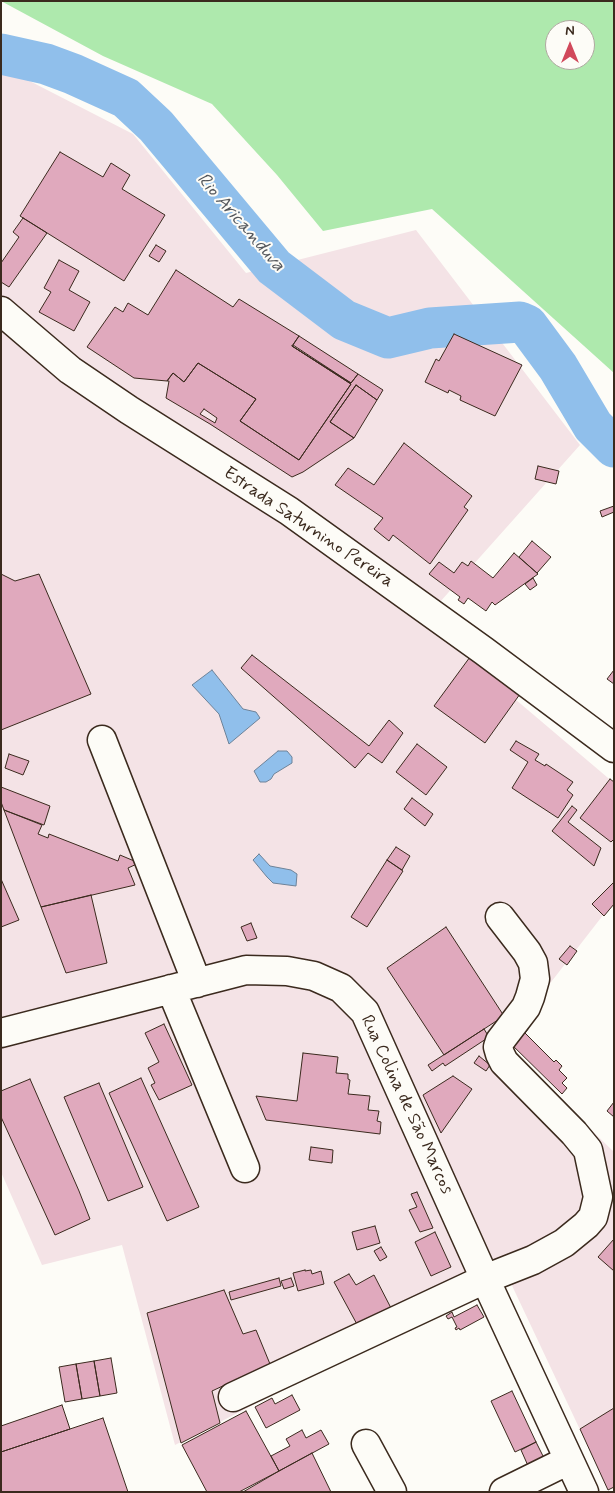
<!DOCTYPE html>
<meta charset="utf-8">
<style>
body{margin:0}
#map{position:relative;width:615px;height:1493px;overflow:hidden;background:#fdfcf7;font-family:Mynerve,sans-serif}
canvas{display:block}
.frame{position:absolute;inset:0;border:2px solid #3b2a1e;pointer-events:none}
.north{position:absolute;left:545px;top:20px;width:50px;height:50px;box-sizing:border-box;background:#fdfcf7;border:1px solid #afa8a0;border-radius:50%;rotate:0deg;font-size:14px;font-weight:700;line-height:20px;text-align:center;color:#3b2a1e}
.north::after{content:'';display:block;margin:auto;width:18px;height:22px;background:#d1495b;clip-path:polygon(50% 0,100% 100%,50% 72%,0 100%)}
</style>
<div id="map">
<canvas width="615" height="1493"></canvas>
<div class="frame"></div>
<div class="north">N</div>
</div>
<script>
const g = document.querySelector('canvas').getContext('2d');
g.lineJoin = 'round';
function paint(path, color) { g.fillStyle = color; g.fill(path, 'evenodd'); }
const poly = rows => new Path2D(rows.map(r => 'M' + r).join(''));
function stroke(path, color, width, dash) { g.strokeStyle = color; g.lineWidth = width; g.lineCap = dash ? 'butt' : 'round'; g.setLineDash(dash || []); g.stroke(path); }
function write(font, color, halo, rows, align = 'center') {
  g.font = font + ' Mynerve,sans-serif'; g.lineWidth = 4; g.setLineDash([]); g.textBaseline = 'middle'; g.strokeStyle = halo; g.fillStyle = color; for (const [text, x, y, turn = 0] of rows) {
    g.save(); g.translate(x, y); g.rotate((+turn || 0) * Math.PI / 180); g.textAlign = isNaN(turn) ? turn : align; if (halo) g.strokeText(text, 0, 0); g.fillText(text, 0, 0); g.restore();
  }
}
paint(poly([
 [1,70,14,73,133,134,246,273,416,230,580,445,423,621,614,783,614,901,503,1044,614,1152,614,1486,608,1489,507,1275,175,1445,122,1245,42,1265,1,1172]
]), '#f4e3e6');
paint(poly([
 [1,1,614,1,614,373,432,209,323,231,277,175,212,104,103,56],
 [555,30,585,30,585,60,555,60]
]), '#aee9ad');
const water = poly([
 [212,670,243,709,256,712,260,718,229,744,219,714,192,685,212,670],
 [278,751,287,751,292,757,292,763,274,774,271,779,266,782,260,782,254,771,278,751],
 [259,854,270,866,291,870,297,874,296,886,273,883,267,877,253,860,259,854]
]);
paint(water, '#90bfeb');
stroke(water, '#6e8399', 1);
stroke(poly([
 [1,54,46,64,73,74,126,98,156,126,274,267,344,320,388,338,430,328,520,322,527,325,558,367,593,426,614,447]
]), '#90bfeb', 41);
const building = poly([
 [60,152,103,177,111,163,130,175,122,189,165,215,124,281,20,216,60,152],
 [23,218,47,233,9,287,1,282,1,263,19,237,13,232,23,218],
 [156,245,166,251,159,262,149,256,156,245],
 [59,260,79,271,69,290,90,302,74,331,39,312,51,292,44,288,59,260],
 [176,270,233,307,239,299,299,336,292,346,351,384,299,460,240,421,256,399,198,363,184,382,173,373,167,381,134,378,87,347,115,307,123,312,128,303,148,315,176,270],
 [454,334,522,365,495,416,460,400,461,396,449,390,448,393,425,382,436,359,439,361,454,334],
 [299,336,358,374,351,383,293,345,299,336],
 [292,346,351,383,358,374,383,390,377,400,356,385,330,422,354,438,303,472,292,477,210,424,166,398,169,381,167,381,173,373,184,382,198,363,256,399,240,421,299,460,351,384,292,346],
 [204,409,217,418,215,423,200,414,204,409],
 [356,385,377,400,354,438,330,422,356,385],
 [404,443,472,496,464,507,468,510,430,564,393,535,389,541,374,529,383,518,335,485,348,468,374,485,404,443],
 [538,466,559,471,556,484,535,479,538,466],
 [614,506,614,512,602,517,600,511,614,506],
 [532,541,551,557,537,573,519,557,532,541],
 [514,553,538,574,495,605,492,602,486,611,468,598,464,604,458,600,460,597,429,574,439,562,454,573,462,562,468,566,471,561,493,578,514,553],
 [1,574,15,581,39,574,91,694,1,730,1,574],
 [533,578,537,585,530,590,525,584,533,578],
 [252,655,369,746,389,720,403,733,382,763,368,753,355,768,241,668,252,655],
 [470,657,520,694,485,743,434,706,470,657],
 [614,670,614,684,607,679,614,670],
 [516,741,539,754,535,760,545,766,546,764,573,782,567,790,573,795,558,818,512,788,528,762,510,750,516,741],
 [417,744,447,767,426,795,396,772,417,744],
 [9,754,29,761,23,775,5,768,9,754],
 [610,779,614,782,614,839,611,842,580,818,610,779],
 [1,787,50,806,44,825,4,810,1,802,1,787],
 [412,798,433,814,425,826,404,809,412,798],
 [572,806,577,810,568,822,601,848,594,866,552,831,572,806],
 [4,810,42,825,38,834,48,838,49,834,118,861,120,855,139,863,128,868,135,885,41,907,4,810],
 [396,847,410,856,402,870,387,860,396,847],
 [387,860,403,871,367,927,351,917,387,860],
 [1,879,19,920,1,927,1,879],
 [614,882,614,904,604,916,592,904,614,882],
 [91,895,107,963,66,973,41,907,91,895],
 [251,923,257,938,247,941,241,927,251,923],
 [446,927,504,1016,444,1055,387,968,446,927],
 [570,946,577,951,567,965,559,959,570,946],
 [522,1022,528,1029,525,1033,554,1062,556,1060,562,1066,559,1070,567,1078,562,1083,567,1088,562,1094,508,1041,522,1022],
 [164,1024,192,1085,159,1100,151,1085,155,1083,148,1068,159,1062,145,1033,164,1024],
 [484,1029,489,1037,445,1066,443,1063,432,1071,428,1065,484,1029],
 [303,1053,338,1057,336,1073,348,1074,348,1079,350,1080,348,1094,370,1096,368,1110,379,1111,377,1121,381,1122,380,1134,266,1120,256,1096,297,1101,303,1053],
 [479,1056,490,1065,486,1071,474,1063,479,1056],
 [453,1076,472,1089,441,1133,423,1095,453,1076],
 [141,1078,199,1207,167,1221,109,1093,141,1078],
 [30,1079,79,1191,90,1219,55,1235,1,1117,1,1091,30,1079],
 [99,1083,143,1187,108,1201,64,1097,99,1083],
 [614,1102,614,1117,607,1111,614,1102],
 [311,1147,333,1150,332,1163,309,1160,311,1147],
 [417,1192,433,1228,420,1232,409,1210,417,1207,411,1194,417,1192],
 [375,1226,380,1243,357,1250,352,1232,375,1226],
 [435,1232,451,1267,431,1276,415,1242,435,1232],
 [614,1239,614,1271,598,1257,614,1239],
 [381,1247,387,1257,380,1261,374,1251,381,1247],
 [305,1270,305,1271,311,1270,312,1274,321,1271,324,1284,298,1291,293,1273,305,1270],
 [349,1274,356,1285,374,1275,392,1310,359,1328,334,1282,349,1274],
 [279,1278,281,1286,231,1300,229,1292,279,1278],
 [291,1278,294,1286,284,1289,281,1281,291,1278],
 [224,1290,243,1334,256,1330,270,1364,212,1391,220,1423,181,1443,147,1313,224,1290],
 [477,1305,484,1317,460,1330,459,1328,456,1330,455,1328,457,1327,452,1317,448,1319,446,1316,452,1312,454,1317,477,1305],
 [111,1358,117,1393,100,1396,94,1361,111,1358],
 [94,1361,100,1396,82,1399,76,1364,94,1361],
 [76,1364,82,1399,65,1402,59,1367,76,1364],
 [512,1391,536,1442,515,1452,491,1401,512,1391],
 [292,1395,300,1410,266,1428,255,1407,272,1398,275,1404,292,1395],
 [62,1405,70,1429,1,1452,1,1426,62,1405],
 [614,1408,614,1487,608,1490,580,1429,614,1408],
 [246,1411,279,1471,239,1492,207,1492,182,1445,246,1411],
 [103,1418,128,1492,1,1492,1,1452,103,1418],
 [302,1430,306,1438,321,1430,329,1444,279,1471,271,1456,290,1446,286,1439,302,1430],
 [536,1442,545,1460,529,1468,521,1450,536,1442],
 [312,1453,331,1492,243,1492,279,1471,312,1453]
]);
paint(building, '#e0a9bd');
stroke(building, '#3b2a1e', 1);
const minor = poly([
 [1,311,70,370,129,410,289,511,484,651,614,748],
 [102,740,197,983],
 [171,989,245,1168],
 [1,1033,246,970,287,971,314,976,341,988,365,1012,485,1279,584,1492],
 [233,1397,485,1279,533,1260,564,1243,586,1225,593,1217,598,1197,588,1150,574,1133,504,1062,500,1054,498,1047,500,1041,526,1007,530,997,535,979,533,963,527,952,500,917],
 [366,1444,392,1492],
 [504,1492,569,1460]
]);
stroke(minor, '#3b2a1e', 31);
stroke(minor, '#fdfcf7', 28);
write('18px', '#3b2a1e', '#fdfcf7', [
 ["Estrada Saturnino Pereira",308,528,34],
 ["Rua Colina de São Marcos",406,1105,65]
]);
write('italic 19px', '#54575c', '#fdfcf7', [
 ["Rio Aricanduva",240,223,49]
]);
</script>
